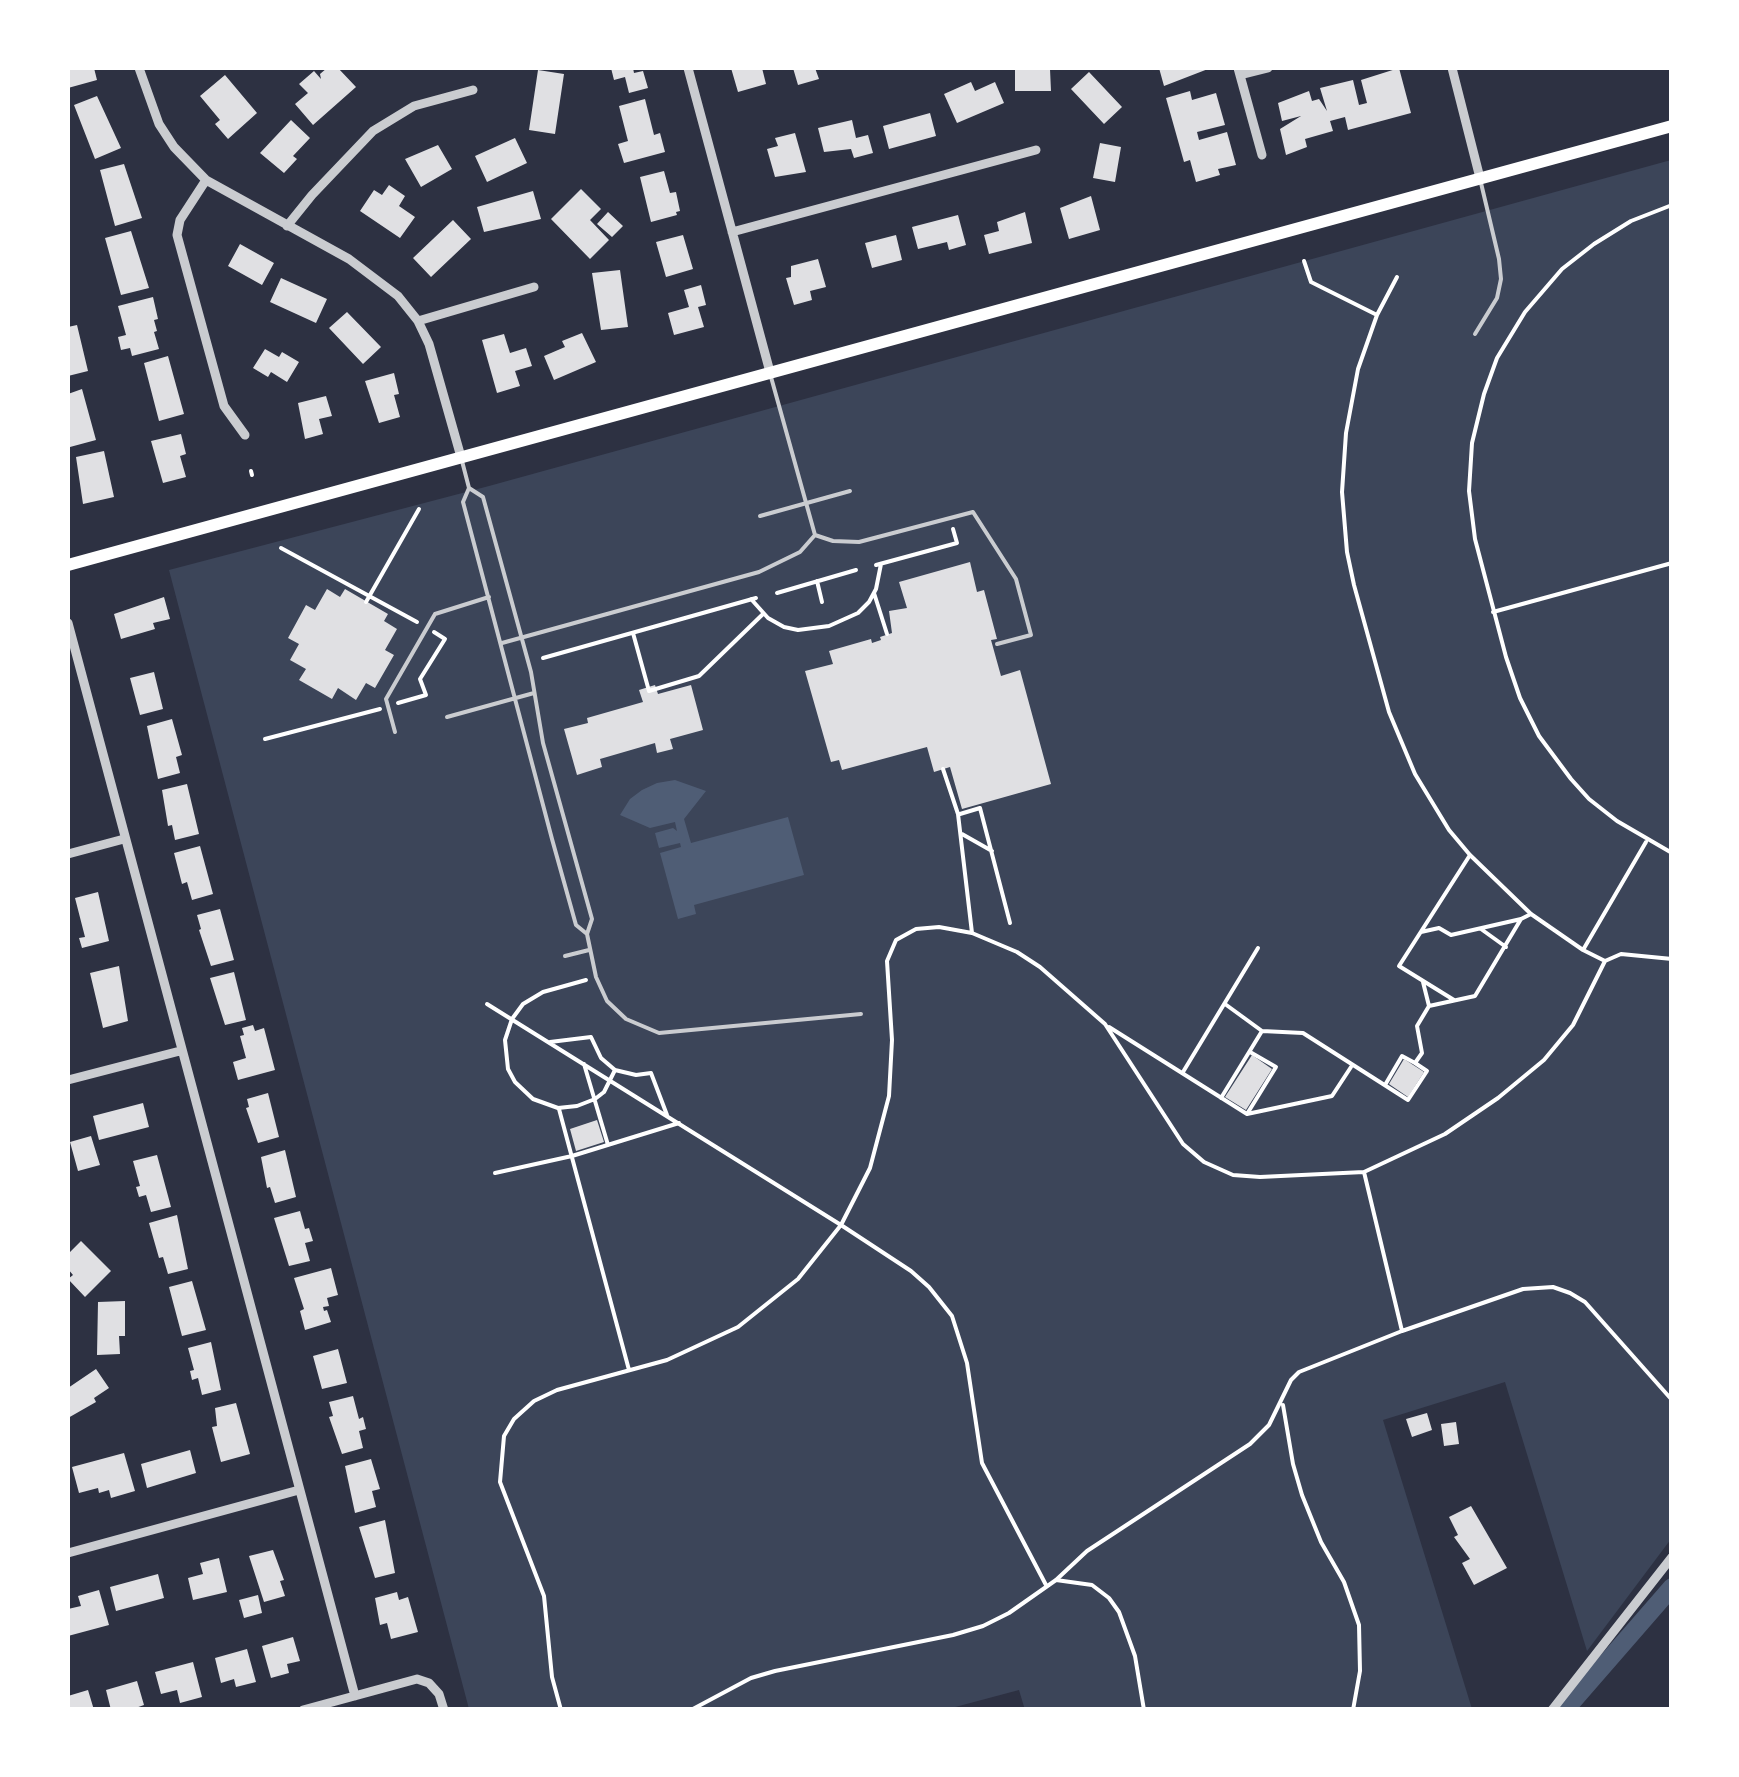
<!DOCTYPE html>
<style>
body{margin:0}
#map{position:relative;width:1739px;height:1777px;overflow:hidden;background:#2d3142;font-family:"DM Sans",sans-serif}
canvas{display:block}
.frame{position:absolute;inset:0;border:70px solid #fff;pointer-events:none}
</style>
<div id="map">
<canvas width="1739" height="1777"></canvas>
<div class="frame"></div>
</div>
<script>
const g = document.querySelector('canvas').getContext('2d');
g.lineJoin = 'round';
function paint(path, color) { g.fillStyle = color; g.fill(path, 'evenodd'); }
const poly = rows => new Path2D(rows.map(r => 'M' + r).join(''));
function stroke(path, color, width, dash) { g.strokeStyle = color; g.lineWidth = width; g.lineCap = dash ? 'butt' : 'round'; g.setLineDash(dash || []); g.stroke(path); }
paint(poly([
 [1671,160,1671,1539,1587,1651,1505,1382,1383,1420,1472,1709,1025,1710,1019,1690,944,1710,469,1709,169,570,489,486]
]), '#3c4559');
paint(poly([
 [675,780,706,791,684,819,691,843,788,817,804,875,694,905,696,914,678,919,660,853,681,847,680,843,659,848,655,833,673,828,677,831,675,822,650,828,620,815,630,799,642,790,657,783]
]), '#4f5d75');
stroke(poly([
 [1565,1710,1672,1587]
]), '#4f5d75', 18);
paint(poly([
 [68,68,94,68,97,80,68,88],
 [327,68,338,68,356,87,313,125,295,104,308,93,299,84,314,71,321,79,320,74],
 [611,68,633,68,634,73,643,71,648,88,629,93,625,77,614,80],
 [731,68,762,68,766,84,738,92],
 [793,68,815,68,819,79,798,85],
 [1159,68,1208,68,1208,69,1164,86],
 [1399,68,1411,113,1348,130,1345,117,1330,121,1333,131,1305,139,1307,147,1286,155,1280,129,1301,116,1282,121,1278,103,1309,91,1312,101,1319,99,1327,111,1320,88,1353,80,1359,105,1367,103,1361,80],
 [1050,69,1051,91,1015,91,1015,70],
 [538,70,564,74,555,134,529,130],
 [1089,72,1122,107,1104,124,1071,89],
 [225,75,257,113,228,139,215,124,220,120,200,96],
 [971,82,975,91,995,82,1004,103,957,123,944,94],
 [1190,91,1192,100,1216,93,1225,125,1197,132,1199,140,1227,132,1236,165,1218,169,1220,175,1196,182,1190,160,1184,162,1166,98],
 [97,96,121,148,95,159,74,105],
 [645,99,654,135,660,133,665,152,624,163,618,144,628,141,619,106],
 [930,113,936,136,889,149,883,126],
 [291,120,310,138,293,156,297,159,284,173,260,153],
 [852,120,856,138,868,135,873,153,854,158,851,149,824,152,818,128],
 [795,133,806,172,775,177,767,149,778,146,775,138],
 [515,138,527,163,487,182,475,156],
 [1100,143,1121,147,1115,182,1093,178],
 [438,145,452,169,421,187,405,159],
 [124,164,142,218,115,226,100,170],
 [664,171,670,193,676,192,680,211,676,212,677,215,651,222,640,177],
 [389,185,405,196,399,206,415,217,400,238,360,211,374,190,382,195],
 [581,189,601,209,590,220,609,240,590,259,551,219],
 [533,191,541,219,484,232,477,207],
 [1091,196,1100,230,1069,239,1060,208],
 [608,212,623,226,612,237,597,224],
 [1025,212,1032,243,989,254,984,235,999,231,997,222],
 [958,215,966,245,949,250,947,242,918,249,912,227],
 [453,220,471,239,431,277,413,258],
 [131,231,149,288,121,295,105,238],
 [683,235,693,269,666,277,656,242],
 [896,235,902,260,872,268,865,243],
 [240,244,274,263,262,285,228,266],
 [818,259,826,287,810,291,812,300,794,305,786,278,791,277,791,266],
 [620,270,628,327,601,330,592,273],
 [281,278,327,299,316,323,270,302],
 [701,285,706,305,698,307,704,327,674,335,668,313,689,307,684,290],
 [153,297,158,319,154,320,157,331,154,332,159,349,132,356,130,348,121,350,118,337,126,335,118,306],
 [347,312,381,347,363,364,329,328],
 [77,325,88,371,68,376,68,327],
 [582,333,596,362,554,380,544,356,565,347,562,341],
 [504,334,510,353,526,348,532,366,515,371,520,386,497,393,482,340],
 [265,349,279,357,282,352,299,362,287,382,271,372,268,377,253,368],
 [168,356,184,414,159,421,144,363],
 [394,373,399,394,394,395,400,417,379,423,365,381],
 [82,389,96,440,70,447,68,394],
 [326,396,332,416,319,419,323,434,305,439,298,403],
 [181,434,186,454,180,456,186,477,163,483,151,441],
 [104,451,114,497,83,504,76,457],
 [970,562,977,592,984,590,997,639,991,640,1001,676,1020,670,1051,784,962,809,950,767,934,772,927,747,842,770,839,760,831,762,805,671,833,664,829,651,871,639,872,643,881,640,880,637,892,633,889,611,907,608,899,582],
 [327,589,340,597,345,589,388,614,384,621,397,629,385,650,394,655,375,688,366,683,356,700,338,688,332,699,299,680,306,669,290,660,299,644,288,638,306,605,315,610],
 [164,597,170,619,153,623,155,629,121,639,114,614],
 [154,672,163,709,140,715,130,678],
 [655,685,658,694,691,685,703,730,670,739,673,749,657,753,655,743,600,759,602,767,577,775,564,729,588,723,587,718,643,702,639,690],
 [172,719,182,755,176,757,180,773,158,779,147,726],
 [187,784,199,834,175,840,172,825,168,826,162,790],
 [200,846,213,894,192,900,187,882,182,884,174,853],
 [98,892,109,941,82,948,79,938,85,937,75,898],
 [220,909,234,960,211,966,199,930,201,929,197,915],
 [119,966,128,1021,103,1028,90,973],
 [234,972,246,1020,225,1025,210,978],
 [253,1025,255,1031,264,1028,275,1070,238,1080,233,1062,246,1058,240,1036,244,1035,242,1028],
 [1252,1055,1272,1069,1246,1110,1225,1097],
 [1404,1059,1424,1072,1408,1097,1389,1084],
 [268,1093,279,1137,258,1143,246,1108,249,1107,247,1099],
 [143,1103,149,1127,99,1140,93,1116],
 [597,1120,604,1142,576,1151,570,1129],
 [91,1136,100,1165,78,1171,70,1142],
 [285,1150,296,1197,275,1203,270,1187,267,1188,261,1157],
 [157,1155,171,1207,151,1212,146,1195,139,1197,136,1187,140,1186,133,1161],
 [300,1211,305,1229,309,1228,313,1241,305,1243,310,1261,289,1266,274,1218],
 [177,1215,188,1269,168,1274,163,1257,159,1258,149,1223],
 [81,1241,111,1271,85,1297,68,1279,73,1275,68,1269,68,1254],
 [331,1268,338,1295,327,1298,329,1306,323,1307,324,1311,327,1310,331,1322,305,1330,300,1311,304,1309,294,1278],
 [192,1281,206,1330,182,1336,169,1287],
 [125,1301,125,1336,119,1336,120,1354,97,1355,98,1302],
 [211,1342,221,1390,202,1395,198,1378,192,1380,190,1371,194,1370,188,1348],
 [338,1349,347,1383,322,1389,313,1356],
 [96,1369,109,1388,94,1398,96,1402,68,1418,68,1388],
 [353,1396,359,1419,363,1417,366,1429,359,1431,363,1448,342,1454,329,1417,333,1416,329,1402],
 [236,1403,250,1454,221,1462,212,1427,217,1426,215,1408],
 [1427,1413,1432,1430,1412,1437,1406,1419],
 [1456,1422,1459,1444,1444,1446,1441,1424],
 [190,1450,196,1473,147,1488,141,1464],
 [124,1453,135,1491,111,1498,109,1490,99,1493,98,1488,79,1493,72,1467],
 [371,1459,380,1489,372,1491,376,1507,355,1513,345,1466],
 [1471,1506,1507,1568,1474,1585,1462,1563,1470,1559,1454,1537,1458,1535,1449,1517],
 [385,1520,395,1573,375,1578,359,1527],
 [273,1550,284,1580,280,1581,285,1596,264,1602,249,1556],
 [219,1558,227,1592,193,1600,188,1578,203,1574,200,1563],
 [158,1574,164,1598,116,1611,110,1587],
 [99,1590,109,1625,68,1636,68,1609,81,1606,78,1596],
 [397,1592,399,1600,408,1597,418,1632,391,1639,387,1623,380,1625,375,1598],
 [258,1595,262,1613,244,1618,239,1600],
 [293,1637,300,1661,287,1664,289,1673,271,1678,262,1646],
 [247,1649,256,1682,236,1687,234,1679,221,1683,215,1658],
 [193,1662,202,1697,180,1703,177,1690,161,1694,155,1672],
 [137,1681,144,1705,130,1710,111,1710,106,1690],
 [88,1690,94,1710,68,1710,68,1696]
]), '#e0e0e3');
stroke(poly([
 [1672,205,1631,221,1594,244,1562,269,1525,312,1497,358,1484,394,1472,443,1469,491,1475,539,1506,657,1520,698,1539,736,1571,779,1589,799,1617,821,1672,853],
 [1304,261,1311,282,1377,315],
 [1397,277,1377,315,1358,369,1346,433,1342,492,1347,552,1354,585,1389,712,1415,774,1449,830,1470,855,1531,914,1583,950,1605,961],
 [251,471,252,475],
 [281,548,417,622],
 [876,565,957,543,953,529],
 [817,581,822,602],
 [777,593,856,570],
 [874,593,887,634],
 [751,599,768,618,784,627,798,630,829,626,858,613,869,602,876,589,881,564],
 [366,602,419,509],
 [1493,612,1672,563],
 [633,633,649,691,699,676,763,614],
 [543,658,756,598],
 [398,703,426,695,420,679,445,639,434,632],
 [265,739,380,709],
 [943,769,958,814,972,933],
 [960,814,980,808,1010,923],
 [962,834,992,851],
 [1481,929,1506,947],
 [1421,932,1439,928,1451,935,1521,919],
 [1583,950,1646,842],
 [586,980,543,992,523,1004,512,1019,505,1040,508,1069,515,1082,533,1099,558,1108,577,1106,595,1099,604,1092,615,1070],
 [1423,982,1429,1006],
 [1454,1000,1399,966,1470,855],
 [487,1004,841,1225,870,1168,889,1096,892,1040,887,961,896,940,916,929,939,927,972,933,1017,952,1040,967,1105,1024,1183,1144,1204,1162,1233,1175,1260,1177,1364,1172,1445,1134,1498,1098,1544,1060,1573,1025,1605,961,1621,954,1672,959],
 [1225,1004,1262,1031,1303,1033,1408,1100,1427,1071,1415,1063,1422,1053,1417,1026,1429,1006,1475,996,1521,919,1531,914],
 [1109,1027,1247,1114,1332,1096,1351,1067],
 [550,1042,591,1037,601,1058,615,1070,636,1075,651,1073,667,1115],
 [584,1064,608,1145],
 [1183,1072,1258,948],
 [1385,1085,1402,1056,1415,1063],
 [1221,1098,1262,1031],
 [559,1109,629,1370],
 [1247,1114,1276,1067,1250,1052],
 [1364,1172,1402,1331],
 [495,1173,572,1156,679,1123],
 [1283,1405,1293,1464,1302,1495,1321,1542,1344,1582,1359,1625,1360,1671,1353,1710],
 [1056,1580,1092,1585,1109,1598,1119,1612,1135,1656,1144,1710],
 [561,1710,552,1677,544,1596,500,1482,504,1436,514,1419,534,1401,557,1390,667,1360,738,1327,798,1279,841,1225,911,1271,929,1287,952,1316,967,1363,982,1463,1046,1585],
 [691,1710,751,1678,775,1671,953,1635,983,1626,1009,1613,1056,1580,1087,1551,1250,1444,1269,1425,1291,1380,1299,1372,1402,1331,1523,1289,1553,1287,1570,1293,1585,1302,1672,1400]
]), '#fff', 4);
stroke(poly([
 [1475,334,1497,298,1501,279,1499,259,1481,183],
 [771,377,815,535],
 [462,461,469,488,463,502,552,839,576,925,587,934],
 [469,488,483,497,531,672,543,743,592,919,587,934,596,977,607,1001,626,1019,659,1033,861,1014],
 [760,516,850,491],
 [502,643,759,572,800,552,815,535,833,541,859,542,973,512,1016,579,1031,635,997,644],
 [447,717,534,693],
 [395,732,386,699,435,614,489,597],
 [565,956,589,950]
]), '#caccd0', 4);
stroke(poly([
 [139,68,159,124,174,147,206,180,349,259,398,296,418,321,429,344,461,457],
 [688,68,770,372],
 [1238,68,1262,155],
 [1452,68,1480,178],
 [1240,75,1268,68],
 [206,180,180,220,177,235,224,406,245,435],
 [287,226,312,195,373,131,414,106,473,90],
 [732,232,1036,150],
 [418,321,534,287],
 [68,623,355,1696],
 [68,854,124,839],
 [68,1080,180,1051],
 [68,1553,299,1490],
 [303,1710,417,1679,429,1683,439,1694,444,1710],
 [1552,1710,1672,1557]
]), '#caccd0', 9);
stroke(poly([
 [68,565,1672,126]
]), '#fff', 12);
</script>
